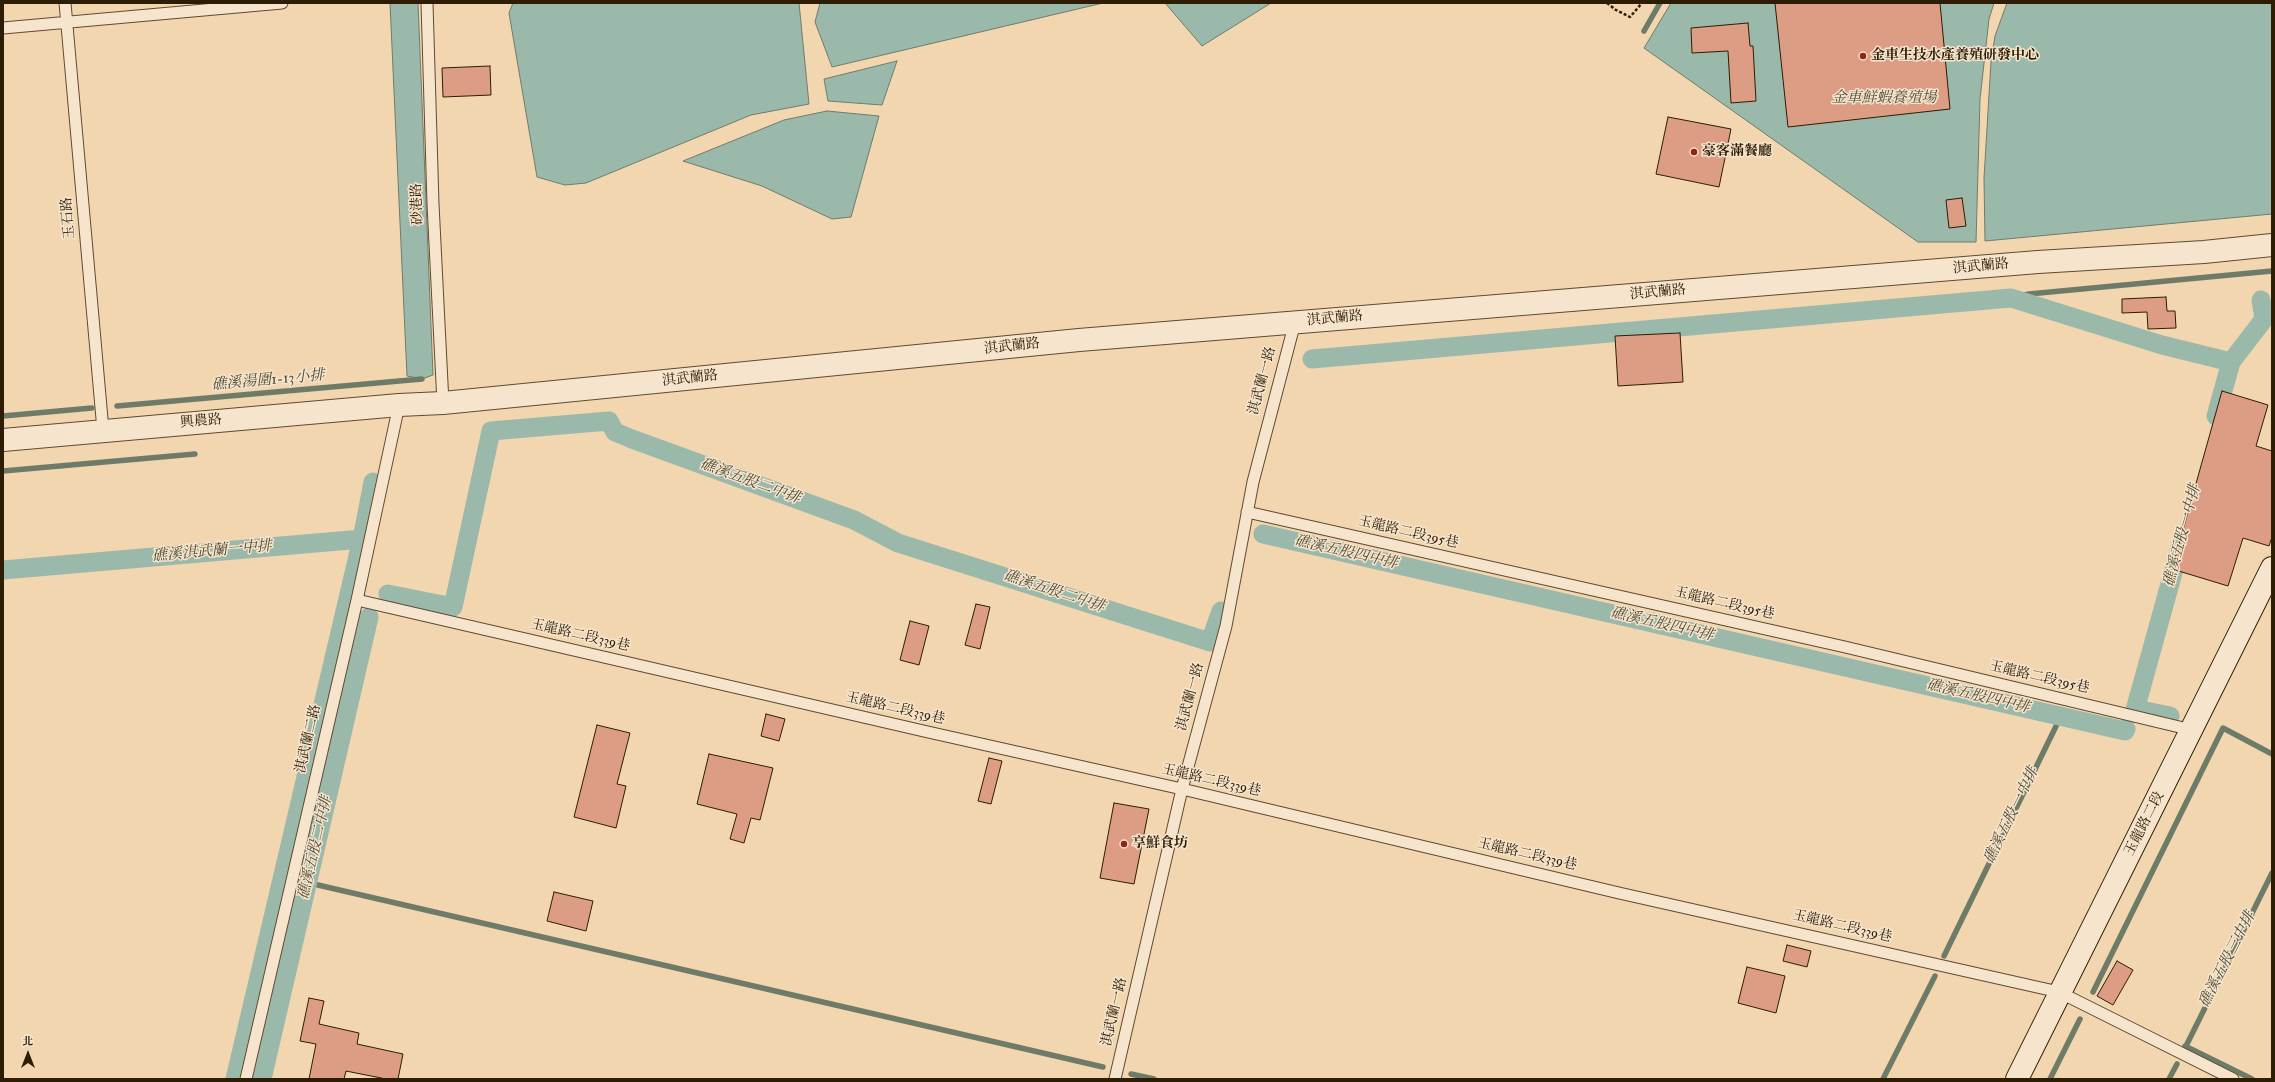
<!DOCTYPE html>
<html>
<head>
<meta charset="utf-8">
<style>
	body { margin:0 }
	#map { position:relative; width:2275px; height:1082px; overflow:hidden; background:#f2d6b0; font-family:"IM FELL Double Pica","Noto Serif TC",serif }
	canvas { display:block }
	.frame { position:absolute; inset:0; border:4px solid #2d1d05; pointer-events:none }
	.north { position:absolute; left:8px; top:1034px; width:40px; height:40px; -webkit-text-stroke:3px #f7e4cc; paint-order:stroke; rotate:0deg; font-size:11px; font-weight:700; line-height:16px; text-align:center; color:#2d1d05 }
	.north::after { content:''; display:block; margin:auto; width:14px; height:18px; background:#2d1d05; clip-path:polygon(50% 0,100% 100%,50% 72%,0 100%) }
</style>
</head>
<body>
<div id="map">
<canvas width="2275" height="1082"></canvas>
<div class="frame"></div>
<div class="north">北</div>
</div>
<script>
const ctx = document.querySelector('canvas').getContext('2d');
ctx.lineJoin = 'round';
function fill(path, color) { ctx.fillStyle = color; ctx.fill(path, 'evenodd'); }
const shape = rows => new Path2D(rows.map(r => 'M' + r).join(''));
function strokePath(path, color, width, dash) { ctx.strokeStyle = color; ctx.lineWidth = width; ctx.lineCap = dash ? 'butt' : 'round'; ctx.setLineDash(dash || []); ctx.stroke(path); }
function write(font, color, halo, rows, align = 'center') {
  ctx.font = font + ' "IM FELL Double Pica","Noto Serif TC",serif'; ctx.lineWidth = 3; ctx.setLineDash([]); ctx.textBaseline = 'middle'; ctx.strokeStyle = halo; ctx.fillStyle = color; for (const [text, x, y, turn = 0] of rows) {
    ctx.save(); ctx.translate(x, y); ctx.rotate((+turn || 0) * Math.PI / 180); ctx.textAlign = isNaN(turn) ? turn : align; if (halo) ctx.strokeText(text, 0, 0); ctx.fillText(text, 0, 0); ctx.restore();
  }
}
const water = shape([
	[390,3,418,3,433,375,422,379,407,376,390,3],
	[513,3,799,3,809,104,751,115,586,183,565,185,537,177,509,13,513,3],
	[820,3,1103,3,832,67,815,22,820,3],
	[1165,3,1271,3,1202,46,1165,3],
	[1671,3,1994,3,1989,19,1980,99,1976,242,1918,242,1644,48,1671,3],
	[2007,3,2272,3,2272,214,1985,241,1984,178,1991,62,1995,36,2007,3],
	[897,61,882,105,828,101,824,79,897,61],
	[827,111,879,116,851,217,832,219,762,186,683,161,784,120,827,111]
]);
const stream = shape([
	[1644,31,1660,3],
	[2011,298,2029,294,2272,271],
	[117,406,422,379],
	[3,416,92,408],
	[3,471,195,454],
	[282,876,283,876],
	[305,882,1103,1067],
	[1944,956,2061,716],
	[2093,992,2223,728,2272,754],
	[2185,1046,2252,1079],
	[2185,1048,2272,873],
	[1131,1074,1154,1079],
	[1883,1079,1935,976],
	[2050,1079,2080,1019],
	[2169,1079,2177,1064]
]);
const canal = shape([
	[1312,359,2011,298,2162,345,2231,362],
	[2216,416,2231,362,2264,319,2261,300],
	[1263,534,2125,731,2126,729],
	[3,570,362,539,373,482],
	[388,594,453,607,491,431,609,421,615,432,632,439,854,520,898,543,1210,642,1221,611],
	[2136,709,2170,716],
	[2135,710,2181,544],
	[235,1079,362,539],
	[262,1079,369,617]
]);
const building = shape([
	[1775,3,1940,3,1950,109,1788,127,1775,3],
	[1748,23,1750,46,1753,46,1756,101,1731,103,1728,51,1692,53,1691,28,1748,23],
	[490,66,491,95,443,97,442,68,490,66],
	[1668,117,1731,129,1719,187,1656,174,1668,117],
	[1962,198,1966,226,1949,228,1946,200,1962,198],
	[2166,297,2167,311,2175,311,2176,328,2148,329,2147,312,2122,313,2122,299,2166,297],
	[1680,333,1683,382,1618,386,1615,336,1680,333],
	[2222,391,2268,405,2256,446,2272,451,2272,537,2269,546,2243,538,2228,586,2172,569,2222,391],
	[976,604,990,607,980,649,965,645,976,604],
	[910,621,929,626,919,665,900,660,910,621],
	[766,714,785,719,779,741,761,736,766,714],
	[597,725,630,733,617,784,626,786,616,828,574,817,597,725],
	[709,754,773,768,760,820,751,818,744,843,730,839,737,814,697,804,709,754],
	[989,758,1002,761,991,804,978,801,989,758],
	[1114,803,1149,809,1134,884,1100,878,1114,803],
	[554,892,593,901,586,931,547,921,554,892],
	[1787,945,1811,951,1807,967,1783,961,1787,945],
	[2117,961,2133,970,2113,1005,2097,996,2117,961],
	[1747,967,1785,976,1776,1013,1738,1003,1747,967],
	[309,998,324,1001,319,1024,359,1033,357,1044,403,1054,398,1079,386,1079,346,1071,344,1079,309,1079,316,1044,300,1041,309,998]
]);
const path = shape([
	[1607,3,1616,10,1630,17,1642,3]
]);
const service = shape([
	[65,3,103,430],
	[427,3,433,204,443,403],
	[3,28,282,3],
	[1247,512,1845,647,2192,730],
	[357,600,928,732,1182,789,1619,893,2059,992,2233,1079],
	[246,1079,357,600,399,405],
	[1115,1079,1182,789,1226,626,1253,482,1295,322]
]);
const tertiary = shape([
	[3,440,399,405,443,403,1079,340,2038,262,2204,252,2272,245]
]);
const secondary = shape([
	[2017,1079,2272,568]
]);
const markers = [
	[1863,56,4,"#8f2418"],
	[1694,152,4,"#8f2418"],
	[1124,844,4,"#8f2418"]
];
const poiNames = [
	["金車生技水產養殖研發中心",1871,56],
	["豪客滿餐廳",1702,152],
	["享鮮食坊",1132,844]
];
const streetNames = [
	["砂港路",418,204,-92],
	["玉石路",69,218,-95],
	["淇武蘭路",1981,267,-5],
	["淇武蘭路",1658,293,-5],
	["淇武蘭路",1335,319,-5],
	["淇武蘭路",1012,347,-6],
	["淇武蘭路",690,379,-6],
	["淇武蘭一路",1263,381,-75],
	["興農路",201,422,-5],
	["玉龍路二段395巷",1408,533,13],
	["玉龍路二段395巷",1724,604,13],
	["玉龍路二段339巷",580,636,13],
	["玉龍路二段395巷",2039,678,13],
	["淇武蘭一路",1191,697,-75],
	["玉龍路二段339巷",895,709,13],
	["淇武蘭二路",309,739,-77],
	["玉龍路二段339巷",1211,781,13],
	["玉龍路二段",2145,824,-63],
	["玉龍路二段339巷",1527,855,13],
	["玉龍路二段339巷",1842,927,13],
	["淇武蘭一路",1115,1012,-77]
];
const waterNames = [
	["金車鮮蝦養殖場",1884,99],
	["礁溪湯圍1-13小排",268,381,-5],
	["礁溪五股二中排",750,482,20],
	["礁溪五股一中排",2183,536,-75],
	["礁溪淇武蘭一中排",212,552,-5],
	["礁溪五股四中排",1346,553,13],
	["礁溪五股二中排",1054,592,18],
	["礁溪五股四中排",1662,625,13],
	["礁溪五股四中排",1978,697,13],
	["礁溪五股一中排",2012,816,-64],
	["礁溪五股二中排",316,848,-77],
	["礁溪五股三中排",2228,960,-63]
];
fill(water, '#9bb9ab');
strokePath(water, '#6f7b69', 1);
strokePath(stream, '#6f7b69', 5.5);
strokePath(canal, '#9bb9ab', 19);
fill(building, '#dd9c84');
strokePath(building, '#2d1d05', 1);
strokePath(service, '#5e4b30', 13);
strokePath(tertiary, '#5e4b30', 24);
strokePath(secondary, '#2d1d05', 24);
strokePath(path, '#2d1d05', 2.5, [3, 2]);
strokePath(service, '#f7e4cc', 11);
strokePath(tertiary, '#f7e4cc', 22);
strokePath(secondary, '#f7e4cc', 22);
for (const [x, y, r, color] of markers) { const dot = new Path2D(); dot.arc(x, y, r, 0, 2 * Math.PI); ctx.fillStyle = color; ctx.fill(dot); strokePath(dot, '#f7e4cc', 1.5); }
write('bold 14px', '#2d1d05', '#f7e4cc', poiNames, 'left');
write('14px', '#2d1d05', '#f7e4cc', streetNames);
write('italic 15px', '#4e4c37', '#f7e4cc', waterNames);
</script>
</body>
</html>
